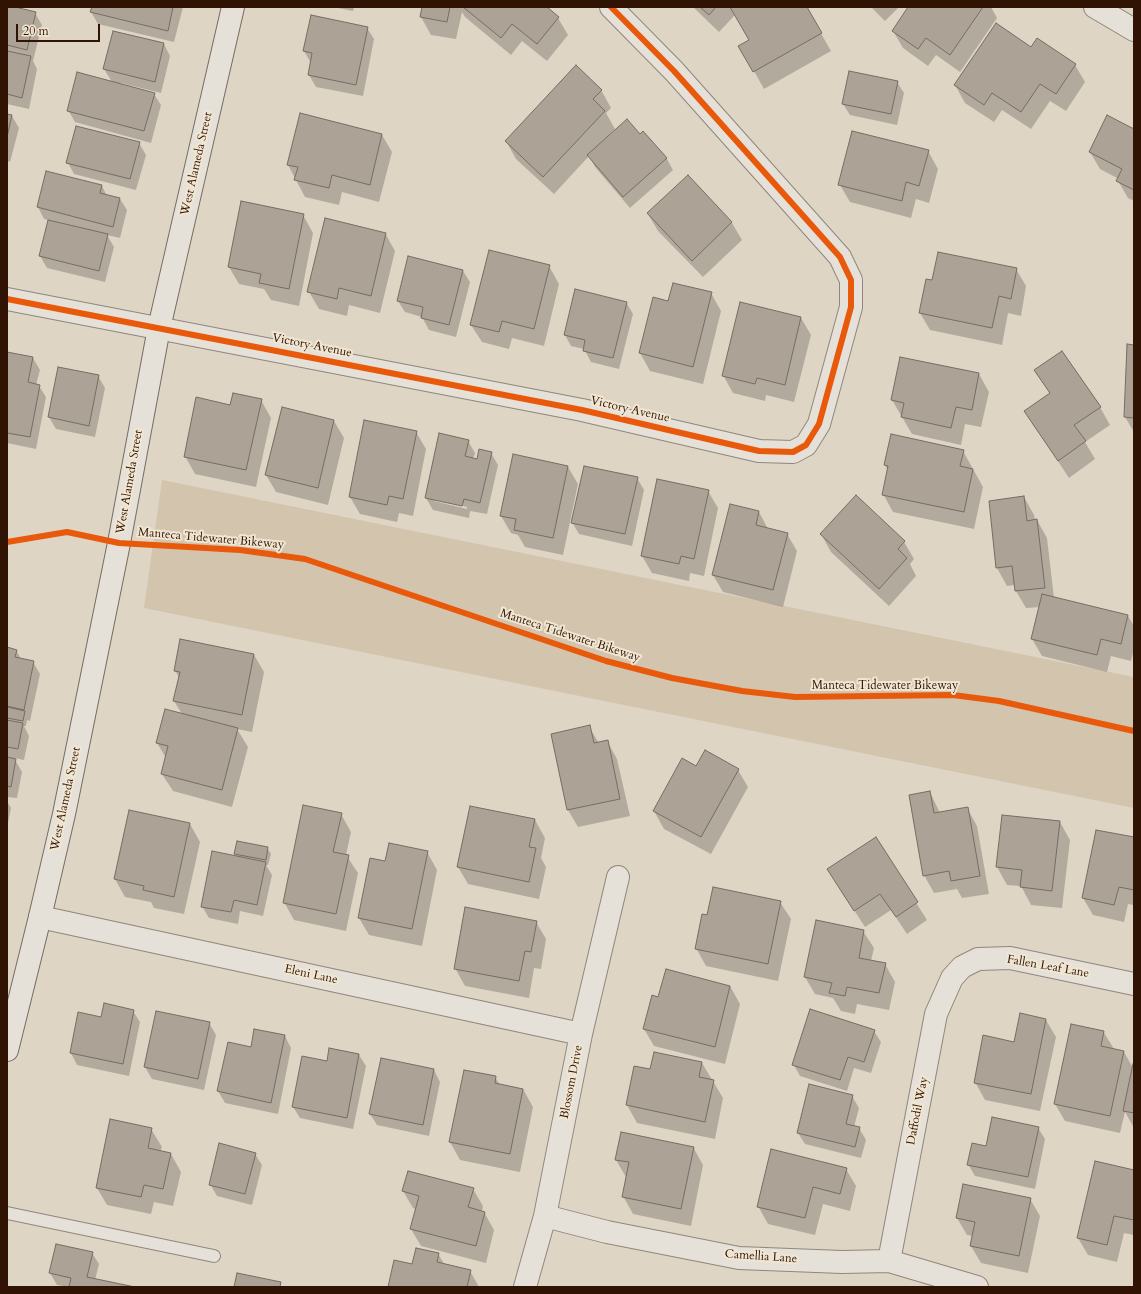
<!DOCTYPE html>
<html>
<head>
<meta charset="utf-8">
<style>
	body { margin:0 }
	#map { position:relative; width:1141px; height:1294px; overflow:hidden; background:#dfd5c4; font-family:Cardo,serif }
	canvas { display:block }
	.frame { position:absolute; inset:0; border:8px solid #301303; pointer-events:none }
	.scale { position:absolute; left:16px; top:24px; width:84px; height:18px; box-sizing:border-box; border:2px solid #301303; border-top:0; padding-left:5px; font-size:12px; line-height:14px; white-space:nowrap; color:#301303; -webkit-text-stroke:3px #f1e6d2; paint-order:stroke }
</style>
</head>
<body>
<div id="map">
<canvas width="1141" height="1294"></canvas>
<div class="frame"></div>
<div class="scale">20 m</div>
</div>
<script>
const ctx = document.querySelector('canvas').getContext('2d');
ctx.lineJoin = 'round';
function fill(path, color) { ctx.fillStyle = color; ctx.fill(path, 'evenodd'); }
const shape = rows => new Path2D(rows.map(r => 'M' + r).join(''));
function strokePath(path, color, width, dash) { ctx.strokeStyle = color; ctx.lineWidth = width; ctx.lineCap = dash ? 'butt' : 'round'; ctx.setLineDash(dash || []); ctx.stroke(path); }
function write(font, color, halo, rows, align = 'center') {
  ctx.font = font + ' Cardo,serif'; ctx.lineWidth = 4; ctx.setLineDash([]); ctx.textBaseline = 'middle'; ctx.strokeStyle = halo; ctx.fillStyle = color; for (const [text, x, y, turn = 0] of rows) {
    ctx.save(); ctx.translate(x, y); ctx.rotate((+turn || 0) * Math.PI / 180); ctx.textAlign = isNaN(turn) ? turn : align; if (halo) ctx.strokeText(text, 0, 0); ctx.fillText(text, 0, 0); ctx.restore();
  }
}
const green = shape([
	[162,480,1134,677,1134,808,144,608]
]);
const shadow = shape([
	[7,7,35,13,42,25,33,61,37,69,29,109,7,104],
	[93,7,183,7,174,42,98,24,91,12],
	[333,7,354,7,353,11],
	[423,7,545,7,558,18,568,35,547,61,522,41,511,55,465,17,462,12,456,39,431,35,421,17],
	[693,7,806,7,831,51,764,89,740,46,750,41,735,15,719,32],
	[871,7,899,7,885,21],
	[910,7,991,7,997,18,960,72,936,55,928,66,903,48,893,31],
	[367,28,374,39,363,96,316,87,309,75,311,63,304,51],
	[164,44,170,56,161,93,121,83,121,85,154,94,161,105,151,143,75,122,68,110,112,82,104,69],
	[1031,48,1075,65,1085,82,1066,111,1050,101,1031,129,1002,110,994,122,965,103,955,85],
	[897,82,904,93,897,125,850,115,843,104],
	[601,90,611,108,606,113,615,129,609,135,640,135,643,132,667,159,673,170,630,208,595,167,589,156,554,194,516,159,506,141],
	[7,115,12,116,19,128,10,162,7,161],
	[1134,130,1134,201,1128,198,1118,181,1119,179,1100,169,1090,152],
	[382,135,392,152,379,202,342,192,339,205,305,197,288,165],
	[139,143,146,155,136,190,74,174,68,163],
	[928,151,938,169,929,203,916,199,911,218,850,202,840,185],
	[47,172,102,186,107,196,120,199,127,210,120,238,107,235,114,247,105,282,47,268,40,256,49,220,44,219,38,207],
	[687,176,732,223,742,240,703,277,658,231,648,214],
	[303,215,313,233,299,306,271,300,264,289,239,284,229,267],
	[385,233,395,251,380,313,349,305,347,316,319,309,309,292],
	[409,257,463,271,470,282,456,337,429,330,422,317,405,312,398,301],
	[549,266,559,284,544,346,512,338,509,349,482,342,471,325],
	[1016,269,1026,286,1021,316,1008,313,1002,345,930,330,920,313,933,282],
	[711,293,721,311,703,384,650,371,640,353],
	[626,302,633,314,619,369,591,362,584,349,571,346,565,335],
	[801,318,811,335,794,402,766,395,765,401,733,393,723,375],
	[1134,346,1134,432,1125,417],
	[7,353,33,358,40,370,36,385,39,386,46,397,36,449,7,443],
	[901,358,979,374,989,392,981,427,965,424,961,445,912,434,892,400],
	[1035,370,1100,407,1110,425,1085,442,1095,459,1069,478,1025,411,1050,394],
	[98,376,105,388,95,437,56,429,49,417],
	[261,400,271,418,256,487,195,474,185,456],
	[334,421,344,438,328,505,276,492,266,475],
	[416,432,426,449,413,516,399,513,397,522,360,514,350,497],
	[892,435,963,451,983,487,974,529,893,512,883,494,888,471,885,465],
	[468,441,475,453,473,459,478,460,491,453,498,465,487,514,470,511,469,518,433,510,426,498],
	[434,499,467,507,467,509,434,501],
	[568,467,578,484,563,555,525,547,518,535,511,533,501,516],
	[637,478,644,490,632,546,579,534,572,522],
	[708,491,718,508,704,576,690,573,689,581,652,573,642,556],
	[856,497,904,542,914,559,910,564,916,576,889,606,831,552,821,534],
	[1024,497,1034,515,1035,520,1037,520,1047,538,1054,598,1128,616,1134,626,1134,649,1131,661,1111,656,1107,672,1042,656,1032,639,1040,607,1026,608,1016,591,1015,585,1007,586,997,568,990,502],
	[759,512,768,529,787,534,797,551,783,607,723,592,713,575],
	[7,648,16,650,21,659,33,662,40,674,30,721,27,720,26,726,24,726,29,736,24,760,14,758,22,772,17,798,7,797],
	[254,655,264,672,252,732,237,729,248,747,232,807,173,791,162,774,166,758,157,743,182,714,174,701,179,678,175,670],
	[589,727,599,743,607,741,617,759,630,816,578,827,568,810],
	[697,768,738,770,748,787,711,854,664,829,654,811],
	[930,792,940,813,967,808,977,826,989,894,962,898,957,889,934,893,924,875],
	[7,801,11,808,7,828],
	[129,811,190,824,200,842,184,914,154,908,151,902,125,897,115,879],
	[341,814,351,832,346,855,358,873,346,931,294,920,284,902],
	[535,820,545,838,541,858,546,867,539,899,468,884,458,867],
	[1060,822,1070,840,1062,908,1031,905,1021,886,1007,885,997,867],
	[1134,838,1134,905,1128,904,1124,922,1093,915,1083,898],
	[876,839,927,920,907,934,891,910,865,927,828,870],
	[267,848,271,854,268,865,266,865,272,875,263,916,240,911,238,924,209,918,202,906,237,857,235,854],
	[427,852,437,870,422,946,369,935,359,918,386,862],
	[780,902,791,919,778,981,706,966,696,948,708,917],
	[536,922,546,939,541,969,534,968,529,998,465,986,455,968],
	[863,931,874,948,871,961,885,964,895,982,889,1010,857,1004,855,1014,841,1011,833,998,815,994,805,977],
	[730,986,740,1004,725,1064,654,1046,644,1029,659,999],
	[133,1011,140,1022,129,1076,77,1065,71,1053,102,1018],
	[1046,1020,1056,1037,1040,1111,985,1100,975,1082,1015,1043],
	[209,1023,216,1035,204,1090,152,1079,145,1067],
	[874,1031,881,1042,871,1073,854,1068,847,1091,800,1076,794,1065],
	[1103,1031,1114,1049,1124,1052,1133,1068,1134,1065,1134,1128,1125,1112,1120,1133,1065,1121,1055,1104],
	[285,1036,291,1048,278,1114,225,1103,218,1091,251,1048],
	[359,1055,366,1066,353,1129,300,1118,293,1107,327,1063],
	[702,1063,723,1098,715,1139,637,1123,627,1105,635,1067,651,1070],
	[434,1070,440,1082,429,1136,377,1125,370,1114],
	[495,1077,500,1085,523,1089,533,1107,520,1172,460,1160,450,1142],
	[852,1096,859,1108,854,1127,859,1128,866,1140,861,1158,805,1144,798,1133],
	[1038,1128,1045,1139,1035,1189,975,1176,968,1164,987,1147],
	[151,1129,162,1147,160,1152,171,1154,181,1172,173,1206,154,1202,151,1214,107,1205,97,1188],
	[693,1147,703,1165,691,1226,633,1214,623,1196,626,1177,616,1160],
	[255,1154,262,1165,252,1205,217,1196,210,1184],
	[846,1169,856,1186,850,1211,823,1204,815,1235,768,1224,758,1206],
	[1134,1171,1134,1235,1124,1233,1117,1262,1088,1255,1078,1238],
	[473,1189,483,1206,482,1212,484,1212,494,1230,486,1263,421,1246,411,1229,416,1209,413,1208,403,1191],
	[1030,1199,1040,1216,1028,1273,981,1263,971,1246,973,1236,967,1235,957,1218],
	[92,1253,99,1264,95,1280,130,1287,69,1287,57,1285,50,1273],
	[438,1254,445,1265,470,1271,479,1287,389,1287,413,1265]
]);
const building = shape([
	[7,7,15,7,36,12,27,50,7,45,7,7],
	[92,7,173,7,168,31,90,12,92,7],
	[422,7,450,7,447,22,420,17,422,7],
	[463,7,547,7,559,17,537,44,512,24,501,38,463,7],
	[700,7,716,7,709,15,700,7],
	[730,7,807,7,822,33,753,72,738,46,749,40,730,7],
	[908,7,983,7,950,55,926,38,918,49,892,31,908,7],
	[311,15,368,27,356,85,308,75,312,53,303,51,311,15],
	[996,23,1031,47,1037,38,1076,64,1056,94,1040,84,1021,112,992,93,984,105,954,85,996,23],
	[113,31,164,43,155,82,103,69,113,31],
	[7,51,31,56,22,98,7,94,7,51],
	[576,65,602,90,593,99,605,111,543,177,505,141,576,65],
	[849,71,898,81,891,114,842,104,849,71],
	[77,72,155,93,144,131,67,111,77,72],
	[300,113,382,134,370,185,332,175,329,188,294,180,298,167,287,165,300,113],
	[7,114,12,115,7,137,7,114],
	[1107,115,1134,129,1134,190,1116,181,1122,169,1089,152,1107,115],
	[627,119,640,134,643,131,667,158,623,197,587,155,627,119],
	[76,126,140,142,130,179,66,163,76,126],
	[852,131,929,150,919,186,906,182,902,201,838,185,852,131],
	[46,171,102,185,100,193,120,198,113,227,37,207,46,171],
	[688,175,732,222,692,261,647,213,688,175],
	[241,201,304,214,289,289,259,283,261,274,228,267,241,201],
	[325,218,386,233,371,296,339,288,337,299,307,292,325,218],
	[48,220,108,234,99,271,39,256,48,220],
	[489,250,550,265,534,329,502,321,499,332,470,325,489,250],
	[938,252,1017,268,1011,299,999,296,992,328,919,313,926,279,932,280,938,252],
	[408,256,463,270,449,325,421,318,423,307,397,301,408,256],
	[673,283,712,292,693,367,639,353,653,297,668,301,673,283],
	[575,289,627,302,613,358,583,351,585,340,564,335,575,289],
	[740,302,801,317,785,385,757,378,755,384,722,376,740,302],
	[1127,344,1134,345,1134,418,1124,417,1127,344],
	[1062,351,1101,407,1074,425,1086,441,1058,461,1024,411,1050,393,1034,370,1062,351],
	[7,352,33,357,28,382,40,385,30,437,7,433,7,352],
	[900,357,979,373,972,410,956,407,951,428,901,417,904,403,891,400,900,357],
	[58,367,99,375,89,426,48,417,58,367],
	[233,393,262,399,246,470,184,457,196,397,230,405,233,393],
	[282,407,334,420,318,488,265,475,282,407],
	[364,420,417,431,403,499,389,496,387,505,349,497,364,420],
	[439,433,469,440,465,456,477,459,479,449,492,452,480,503,464,499,462,506,425,498,439,433],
	[891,434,964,450,960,466,973,469,964,512,882,495,888,466,884,465,891,434],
	[513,454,568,466,553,538,514,530,516,519,500,516,513,454],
	[584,466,638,477,625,534,571,523,584,466],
	[657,479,709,490,694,559,681,556,679,564,641,556,657,479],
	[856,495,905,541,898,549,907,558,879,589,820,534,856,495],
	[1024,496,1027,521,1037,519,1045,588,1015,591,1012,566,996,568,989,501,1024,496],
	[730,504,759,511,756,525,788,533,773,590,712,575,730,504],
	[1042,594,1128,615,1121,644,1101,639,1097,655,1031,639,1042,594],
	[180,639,254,654,242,715,173,701,180,672,174,671,180,639],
	[7,647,17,650,15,657,34,661,24,710,7,706,7,647],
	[7,707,25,711,23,721,7,718,7,707],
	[165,709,238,728,222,790,161,774,168,746,156,743,165,709],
	[7,720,23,723,18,749,7,747,7,720],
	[590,725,594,743,608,740,620,799,567,810,551,734,590,725],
	[705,750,739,769,701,837,653,811,682,758,696,766,705,750],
	[7,757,16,759,11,787,7,786,7,757],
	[930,791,934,813,968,807,980,876,951,881,949,871,923,876,909,795,930,791],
	[303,805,342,813,333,852,349,855,336,914,283,903,303,805],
	[470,806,535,819,529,847,536,848,529,882,457,867,470,806],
	[129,810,190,823,174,897,143,890,144,886,114,879,129,810],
	[1002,815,1060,821,1052,891,1020,887,1022,870,996,867,1002,815],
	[1096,830,1134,837,1134,890,1119,887,1114,905,1082,898,1096,830],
	[876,837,918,902,896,917,880,894,854,911,827,869,876,837],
	[237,841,268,847,266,860,234,854,237,841],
	[389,843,428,851,412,929,358,918,370,858,385,861,389,843],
	[212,851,266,862,257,905,234,900,231,912,201,907,212,851],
	[713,887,781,901,768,964,695,949,702,914,707,915,713,887],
	[465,907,537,921,531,952,525,951,519,981,454,969,465,907],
	[816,920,864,930,859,958,886,963,879,993,847,987,845,996,829,993,832,983,804,977,816,920],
	[666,969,730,986,715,1047,643,1029,652,995,658,997,666,969],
	[104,1003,134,1010,123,1064,70,1053,78,1012,101,1017,104,1003],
	[810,1009,875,1030,864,1062,848,1057,840,1080,792,1065,810,1009],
	[156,1011,210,1022,198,1079,144,1067,156,1011],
	[1020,1013,1046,1019,1031,1094,974,1083,983,1035,1014,1042,1020,1013],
	[1071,1024,1104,1031,1101,1046,1124,1051,1110,1116,1054,1104,1071,1024],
	[254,1029,285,1035,271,1103,217,1091,228,1042,251,1047,254,1029],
	[329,1048,359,1054,347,1118,292,1107,302,1056,327,1061,329,1048],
	[654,1052,702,1062,699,1077,714,1080,705,1122,626,1105,634,1066,650,1069,654,1052],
	[381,1058,434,1069,423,1125,369,1114,381,1058],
	[1133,1064,1134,1064,1134,1113,1123,1111,1133,1064],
	[464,1070,496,1076,495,1083,523,1089,510,1154,449,1142,464,1070],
	[809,1084,853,1095,846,1124,860,1127,855,1147,797,1133,809,1084],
	[992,1117,1039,1127,1028,1177,967,1165,972,1143,986,1146,992,1117],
	[110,1119,152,1128,148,1148,171,1153,163,1189,144,1185,141,1197,96,1188,110,1119],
	[621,1132,694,1147,681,1209,622,1197,629,1162,615,1160,621,1132],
	[219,1143,256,1153,245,1194,209,1185,219,1143],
	[771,1149,847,1168,840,1194,813,1187,805,1218,757,1207,771,1149],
	[1095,1161,1134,1170,1134,1220,1114,1216,1107,1245,1077,1238,1095,1161],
	[408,1171,474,1188,468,1207,485,1212,476,1246,410,1229,419,1196,402,1191,408,1171],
	[963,1184,1031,1198,1019,1256,970,1246,975,1222,956,1218,963,1184],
	[56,1244,93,1252,87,1277,135,1287,69,1287,71,1278,49,1273,56,1244],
	[416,1248,439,1253,437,1262,471,1270,467,1287,388,1287,394,1260,412,1264,416,1248],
	[237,1273,281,1282,280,1287,234,1287,237,1273]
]);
const lane = shape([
	[7,1213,214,1256]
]);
const street = shape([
	[1095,7,1134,30],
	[7,299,582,410,759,451,793,452,806,445,819,424,851,307,851,280,840,257,674,71,611,7],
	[40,917,581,1034],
	[545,1216,607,1232,739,1258,842,1262,889,1261,977,1287],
	[889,1261,936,1014,952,978,962,967,978,959,1010,958,1134,984],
	[525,1287,545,1216,581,1034,618,877]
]);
const secondary = shape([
	[7,1050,40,917,64,814,119,543,159,328,233,7]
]);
const cycleway = shape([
	[7,299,582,410,759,451,793,452,806,445,819,424,851,307,851,280,840,257,674,71,611,7],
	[7,542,67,532,119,543,240,550,305,559,606,661,672,678,742,691,795,697,953,695,999,701,1134,731]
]);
const streetNames = [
	["West Alameda Street",197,164,-77],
	["Victory Avenue",312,346,11],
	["Victory Avenue",630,410,13],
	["West Alameda Street",130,482,-80],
	["Manteca Tidewater Bikeway",211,539,5],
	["Manteca Tidewater Bikeway",570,636,18],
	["Manteca Tidewater Bikeway",885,686],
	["West Alameda Street",66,799,-78],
	["Fallen Leaf Lane",1048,967,10],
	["Eleni Lane",311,975,12],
	["Blossom Drive",572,1082,-79],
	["Daffodil Way",918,1111,-79],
	["Camellia Lane",761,1257,4]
];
fill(green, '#d3c4ad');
fill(shadow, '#0003');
fill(building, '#aca296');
strokePath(building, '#766c62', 1);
strokePath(lane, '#90867b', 14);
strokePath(street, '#90867b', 24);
strokePath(secondary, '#766c62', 24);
strokePath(lane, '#e6e1d8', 12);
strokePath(street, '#e6e1d8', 22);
strokePath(secondary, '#e6e1d8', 22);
strokePath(cycleway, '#e8590c', 6);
write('12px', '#301303', '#f1e6d2', streetNames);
</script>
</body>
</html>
